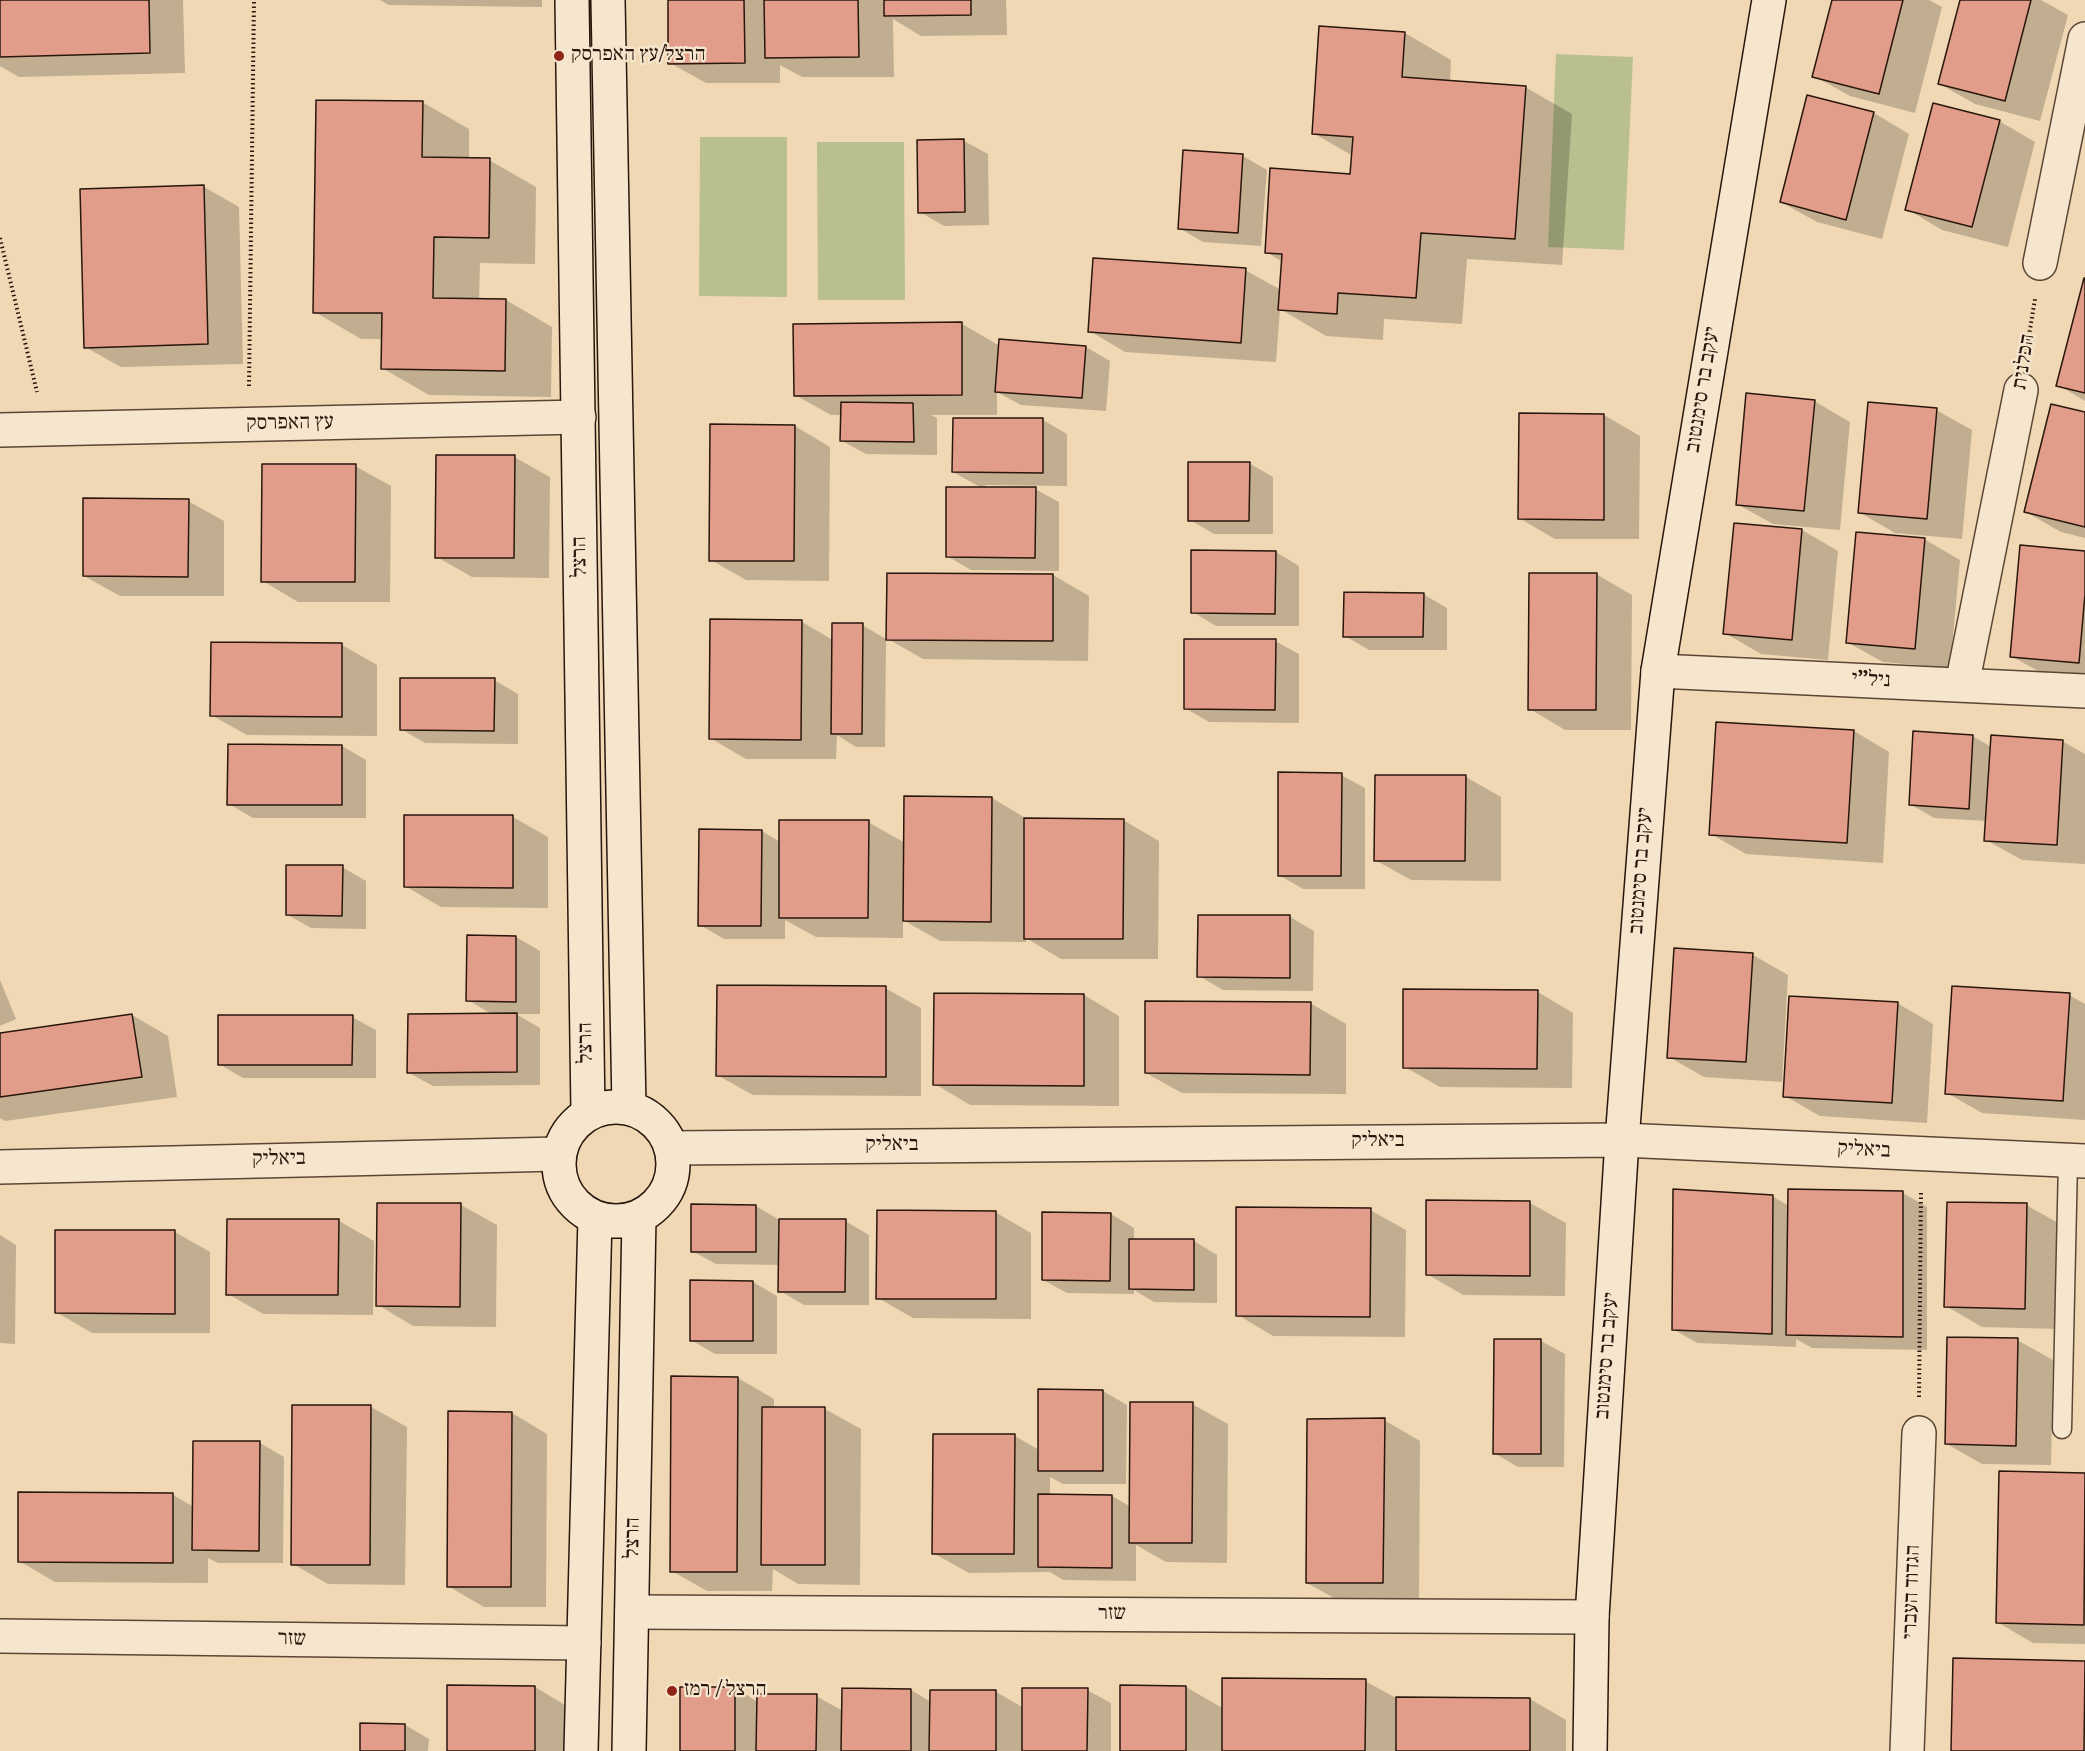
<!DOCTYPE html>
<html>
<head>
<meta charset="utf-8">
<style>
	body { margin:0 }
	canvas { display:block; background:#f1d8b4 }
</style>
</head>
<body>
<canvas width="2085" height="1751"></canvas>
<script>
const ctx = document.querySelector('canvas').getContext('2d');
ctx.lineJoin = 'round';
function fill(path, color) { ctx.fillStyle = color; ctx.fill(path, 'evenodd'); }
const shape = rows => new Path2D(rows.map(r => 'M' + r).join(''));
function strokePath(path, color, width, dash) { ctx.strokeStyle = color; ctx.lineWidth = width; ctx.lineCap = dash ? 'butt' : 'round'; ctx.setLineDash(dash || []); ctx.stroke(path); }
function write(font, color, halo, rows, align = 'center') {
  ctx.font = font + ' "IM FELL DW Pica","Frank Ruhl Libre",serif'; ctx.lineWidth = 4.5; ctx.setLineDash([]); ctx.textBaseline = 'middle'; ctx.strokeStyle = halo; ctx.fillStyle = color; for (const [text, x, y, turn = 0] of rows) {
    ctx.save(); ctx.translate(x, y); ctx.rotate((+turn || 0) * Math.PI / 180); ctx.textAlign = isNaN(turn) ? turn : align; if (halo) ctx.strokeText(text, 0, 0); ctx.fillText(text, 0, 0); ctx.restore();
  }
}
const green = shape([
	[1556,54,1633,57,1624,250,1548,247],
	[700,137,787,137,787,297,699,296],
	[817,142,904,142,905,300,818,300]
]);
const shadow = shape([
	[0,0,183,0,185,73,19,77,0,66],
	[380,0,542,0,542,7,389,5],
	[669,0,1006,0,1007,35,921,36,893,19,894,77,802,77,780,65,780,83,706,83,670,63],
	[1834,0,1929,0,1942,7,1915,113,1850,96,1814,76],
	[1961,0,2041,0,2068,15,2040,121,1975,104,1940,84],
	[1405,33,1451,60,1450,82,1525,87,1572,114,1562,265,1467,259,1462,324,1384,319,1383,340,1326,336,1280,309,1276,362,1125,352,1090,331,1245,270,1281,290,1283,262,1266,252,1352,176,1353,156,1313,133],
	[1808,97,1874,113,1909,134,1882,239,1817,222,1781,202],
	[422,102,469,129,469,159,489,160,536,187,535,264,480,263,479,300,506,300,552,327,551,397,429,395,382,368,383,339,361,339,315,312],
	[1999,121,2035,142,2008,247,1942,230,1907,209],
	[918,141,964,141,988,154,989,225,944,226,920,212],
	[1243,156,1267,170,1261,246,1203,242,1179,228],
	[204,187,239,207,243,364,121,367,85,347],
	[2085,280,2085,401,2058,385],
	[962,324,1000,346,1086,347,1110,361,1106,411,1021,405,997,392,997,415,931,415,937,418,937,455,866,454,842,441,842,415,831,415,795,395],
	[1814,401,1850,422,1840,530,1773,524,1737,504],
	[1936,410,1972,430,1962,539,1895,533,1859,512],
	[2085,414,2085,538,2061,532,2026,512],
	[1604,415,1640,436,1639,539,1555,539,1519,518],
	[1043,420,1067,434,1067,486,985,485,985,488,1035,489,1059,502,1059,571,971,570,947,556,982,488,953,472],
	[795,426,830,447,829,581,746,580,711,560],
	[514,457,550,477,549,578,472,577,437,557],
	[1249,463,1273,477,1273,534,1214,534,1190,520],
	[355,466,391,486,390,602,298,602,263,581],
	[188,501,224,521,224,596,120,596,84,576],
	[1735,524,1802,530,1838,551,1828,660,1761,654,1725,633],
	[1924,539,1960,560,1950,668,1883,662,1847,642],
	[1276,552,1299,566,1299,626,1216,626,1193,612],
	[2085,553,2085,680,2047,676,2011,656],
	[888,574,1053,575,1089,596,1088,661,923,659,888,639],
	[1596,574,1632,595,1631,730,1565,730,1530,709],
	[1423,594,1447,608,1447,650,1369,650,1345,636],
	[802,622,833,640,862,625,886,639,885,747,856,747,837,735,836,759,746,759,710,738],
	[1275,641,1299,654,1299,723,1209,722,1185,708],
	[342,645,377,665,377,736,247,735,211,715],
	[494,680,518,694,518,744,425,743,401,729],
	[1854,731,1889,752,1883,863,1746,854,1711,834],
	[1915,732,1973,736,1991,747,2062,741,2085,754,2085,864,2022,860,1986,840,1987,821,1934,818,1910,804],
	[342,746,366,760,366,818,253,818,229,804],
	[1341,775,1365,788,1365,889,1303,889,1279,875],
	[1466,777,1501,797,1501,881,1411,880,1375,860],
	[992,798,1027,819,1123,820,1159,841,1158,959,1061,959,1026,938,1026,942,940,941,903,920,903,938,816,937,785,920,785,939,724,939,700,925,762,831,780,842,868,822,905,843],
	[513,817,548,837,548,908,441,907,405,886],
	[342,867,366,881,366,929,311,928,288,915],
	[1199,916,1290,917,1314,931,1313,991,1223,990,1199,976],
	[516,937,540,951,540,1014,516,1014,540,1028,540,1085,433,1086,409,1073,493,1015,468,1000],
	[1753,955,1788,975,1782,1082,1704,1077,1669,1057],
	[0,980,16,1019,0,1026],
	[885,988,921,1008,921,1096,753,1095,717,1075],
	[1538,992,1573,1013,1572,1088,1440,1087,1405,1067],
	[1084,995,1119,1016,1119,1106,970,1105,935,1084],
	[2069,995,2085,1004,2085,1120,1982,1113,1947,1093],
	[1310,1003,1346,1024,1346,1094,1182,1093,1146,1073],
	[1897,1003,1933,1024,1927,1123,1820,1116,1785,1096],
	[132,1015,168,1036,177,1097,5,1121,0,1118,0,1034],
	[352,1017,376,1030,376,1078,243,1078,219,1064],
	[1790,1190,1903,1193,1927,1207,1927,1350,1812,1348,1796,1339,1796,1347,1697,1343,1673,1329,1772,1196,1789,1206],
	[1428,1202,1530,1203,1566,1223,1565,1296,1463,1295,1427,1274],
	[461,1205,497,1225,496,1327,413,1326,378,1305],
	[2026,1205,2062,1225,2060,1329,1982,1327,1946,1306],
	[756,1206,781,1221,845,1221,869,1235,869,1305,804,1305,780,1291,780,1265,716,1264,692,1251],
	[1370,1210,1406,1230,1405,1337,1273,1336,1238,1315],
	[995,1212,1031,1233,1031,1319,913,1318,878,1298],
	[1111,1214,1134,1228,1134,1241,1194,1241,1217,1255,1217,1303,1154,1302,1134,1290,1134,1294,1067,1293,1043,1280],
	[339,1221,374,1241,373,1315,263,1314,228,1294],
	[175,1232,210,1252,210,1333,92,1333,56,1312],
	[0,1235,16,1245,15,1344,0,1343],
	[753,1282,777,1296,777,1354,715,1354,691,1340],
	[2017,1340,2053,1360,2051,1465,1982,1464,1947,1444],
	[1495,1341,1541,1341,1565,1354,1564,1467,1518,1467,1494,1453],
	[738,1378,774,1399,774,1409,825,1409,861,1429,860,1585,798,1584,773,1569,772,1591,707,1591,672,1571],
	[1103,1391,1127,1405,1126,1484,1063,1484,1050,1477,1050,1495,1112,1496,1131,1507,1192,1404,1228,1424,1227,1563,1166,1562,1136,1545,1136,1581,1063,1580,1050,1572,969,1573,933,1553,1015,1436,1039,1450],
	[293,1406,371,1407,407,1427,405,1585,328,1584,293,1564],
	[512,1413,547,1434,546,1607,484,1607,448,1586],
	[1384,1420,1420,1441,1419,1603,1343,1603,1307,1583],
	[260,1443,284,1457,283,1563,218,1563,208,1558,208,1583,55,1582,19,1561,173,1495,194,1507],
	[2001,1473,2085,1474,2085,1644,2033,1643,1997,1622],
	[1954,1660,2085,1663,2085,1751,1953,1751],
	[1365,1681,1396,1698,1530,1699,1566,1720,1566,1751,1121,1751,1186,1687,1224,1709],
	[535,1687,570,1708,570,1751,449,1751],
	[735,1688,758,1702,816,1696,843,1711,911,1690,931,1702,996,1692,1024,1708,1087,1690,1111,1703,1111,1751,681,1751],
	[405,1725,429,1739,428,1751,361,1751]
]);
const building = shape([
	[0,0,149,0,150,53,0,57,0,0],
	[668,0,744,0,745,63,668,64,668,0],
	[764,0,858,0,859,57,765,58,764,0],
	[884,0,971,0,971,15,884,16,884,0],
	[1832,0,1903,0,1879,94,1812,77,1832,0],
	[1960,0,2031,0,2005,101,1938,84,1960,0],
	[1319,26,1405,32,1402,77,1526,86,1515,239,1421,233,1416,298,1338,293,1337,314,1278,310,1282,254,1265,253,1270,168,1350,174,1353,137,1312,134,1319,26],
	[1807,95,1874,112,1846,220,1780,202,1807,95],
	[316,100,423,101,422,157,490,158,489,238,434,237,433,298,506,299,505,371,381,369,382,313,313,313,316,100],
	[1933,103,2000,120,1972,227,1905,210,1933,103],
	[964,139,965,212,918,213,917,140,964,139],
	[1183,150,1243,154,1238,233,1178,229,1183,150],
	[204,185,208,344,84,348,80,189,204,185],
	[1093,258,1246,268,1241,343,1088,332,1093,258],
	[2084,278,2085,278,2085,393,2056,386,2084,278],
	[962,322,962,395,794,396,793,324,962,322],
	[999,339,1086,346,1082,398,995,392,999,339],
	[1746,393,1815,400,1804,511,1736,505,1746,393],
	[841,402,913,403,914,442,840,441,841,402],
	[1868,402,1937,408,1927,519,1858,513,1868,402],
	[2051,404,2085,412,2085,527,2024,512,2051,404],
	[1519,413,1604,414,1604,520,1518,519,1519,413],
	[953,418,1043,418,1043,473,952,472,953,418],
	[710,424,795,425,794,561,709,561,710,424],
	[436,455,515,455,514,558,435,558,436,455],
	[1188,462,1250,462,1249,521,1188,521,1188,462],
	[262,464,356,464,355,582,261,582,262,464],
	[946,487,1036,487,1035,558,946,557,946,487],
	[83,498,189,499,188,577,83,576,83,498],
	[1734,523,1802,529,1792,640,1723,634,1734,523],
	[1856,532,1925,538,1915,649,1846,643,1856,532],
	[2020,545,2085,551,2085,594,2079,663,2010,657,2020,545],
	[1191,550,1276,551,1275,614,1191,613,1191,550],
	[887,573,1053,574,1053,641,886,640,887,573],
	[1529,573,1597,573,1596,710,1528,710,1529,573],
	[1344,592,1424,593,1423,637,1343,637,1344,592],
	[710,619,802,620,801,740,709,739,710,619],
	[832,623,863,623,862,734,831,734,832,623],
	[1184,639,1276,639,1275,710,1184,709,1184,639],
	[211,642,342,643,342,717,210,716,211,642],
	[400,678,495,678,494,731,400,730,400,678],
	[1716,722,1854,730,1847,843,1709,835,1716,722],
	[1913,731,1973,735,1969,809,1909,805,1913,731],
	[1991,735,2063,740,2057,845,1984,841,1991,735],
	[228,744,342,745,342,805,227,805,228,744],
	[1278,772,1342,773,1341,876,1278,876,1278,772],
	[1375,775,1466,775,1465,861,1374,861,1375,775],
	[904,796,992,797,991,922,903,921,904,796],
	[404,815,513,815,513,888,404,887,404,815],
	[1024,818,1124,819,1123,939,1024,939,1024,818],
	[779,820,869,820,868,918,779,918,779,820],
	[699,829,762,830,761,926,698,926,699,829],
	[286,865,343,865,342,916,286,915,286,865],
	[1198,915,1290,915,1290,978,1197,977,1198,915],
	[467,935,516,936,516,1002,466,1001,467,935],
	[1674,948,1753,953,1746,1062,1667,1058,1674,948],
	[717,985,886,986,886,1077,716,1076,717,985],
	[1952,986,2070,993,2063,1101,1945,1094,1952,986],
	[1403,989,1538,990,1537,1069,1403,1068,1403,989],
	[934,993,1084,994,1084,1086,933,1085,934,993],
	[1789,996,1898,1002,1892,1103,1783,1097,1789,996],
	[1145,1001,1311,1002,1310,1075,1145,1073,1145,1001],
	[517,1013,517,1072,407,1073,408,1014,517,1013],
	[132,1014,142,1077,0,1097,0,1033,132,1014],
	[218,1015,353,1015,352,1065,218,1065,218,1015],
	[1673,1189,1773,1195,1772,1334,1672,1330,1673,1189],
	[1788,1189,1903,1191,1903,1337,1786,1335,1788,1189],
	[1426,1200,1530,1201,1530,1276,1426,1275,1426,1200],
	[1947,1202,2027,1203,2025,1309,1944,1307,1947,1202],
	[377,1203,461,1203,460,1307,376,1306,377,1203],
	[691,1204,756,1205,756,1252,691,1252,691,1204],
	[1236,1207,1371,1208,1370,1317,1236,1316,1236,1207],
	[877,1210,996,1211,996,1299,876,1299,877,1210],
	[1042,1212,1111,1213,1110,1281,1042,1280,1042,1212],
	[227,1219,339,1219,338,1295,226,1295,227,1219],
	[779,1219,846,1219,845,1292,778,1292,779,1219],
	[55,1230,175,1230,175,1314,55,1313,55,1230],
	[1129,1239,1194,1239,1194,1290,1129,1289,1129,1239],
	[690,1280,753,1281,753,1341,690,1341,690,1280],
	[1947,1337,2018,1338,2016,1446,1945,1444,1947,1337],
	[1494,1339,1541,1339,1541,1454,1493,1454,1494,1339],
	[671,1376,738,1377,737,1572,670,1572,671,1376],
	[1038,1389,1103,1390,1103,1471,1038,1471,1038,1389],
	[1130,1402,1193,1402,1192,1543,1129,1543,1130,1402],
	[292,1405,371,1405,370,1565,291,1565,292,1405],
	[762,1407,825,1407,825,1565,761,1565,762,1407],
	[448,1411,512,1412,511,1587,447,1587,448,1411],
	[1385,1418,1383,1583,1306,1583,1307,1419,1385,1418],
	[933,1434,1015,1434,1014,1554,932,1554,933,1434],
	[193,1441,260,1441,259,1551,192,1550,193,1441],
	[1999,1471,2085,1473,2084,1625,1996,1623,1999,1471],
	[18,1492,173,1493,173,1563,18,1562,18,1492],
	[1038,1494,1112,1495,1112,1568,1038,1567,1038,1494],
	[1953,1658,2085,1661,2084,1751,1951,1751,1953,1658],
	[1222,1678,1366,1679,1365,1751,1222,1751,1222,1678],
	[447,1685,535,1686,535,1751,447,1751,447,1685],
	[1120,1685,1186,1686,1186,1751,1120,1751,1120,1685],
	[680,1687,735,1687,735,1751,680,1751,680,1687],
	[842,1688,911,1689,911,1751,841,1751,842,1688],
	[1022,1688,1088,1688,1087,1751,1022,1751,1022,1688],
	[930,1690,996,1690,996,1751,929,1751,930,1690],
	[757,1694,817,1694,816,1751,756,1751,757,1694],
	[1396,1697,1530,1698,1530,1751,1396,1751,1396,1697],
	[360,1723,405,1724,405,1751,360,1751,360,1723]
]);
const path = shape([
	[0,238,37,392],
	[2026,354,2035,299],
	[249,386,254,0],
	[1919,1397,1921,1191]
]);
const lane = shape([
	[2062,1429,2068,1161]
]);
const street = shape([
	[2040,263,2085,39],
	[0,430,579,417],
	[1658,671,2085,691],
	[1962,685,2021,390],
	[671,1148,1622,1140,2085,1161],
	[0,1167,559,1154],
	[632,1612,1592,1617],
	[0,1636,584,1643],
	[1907,1751,1919,1433]
]);
const secondary = shape([
	[572,0,588,1113],
	[608,0,629,1108],
	'559 1164a57 57 0 1 1 114 0a57 57 0 1 1-114 0Z',
	[581,1751,595,1218],
	[629,1751,639,1217],
	[1590,1751,1592,1617,1622,1140,1658,671,1769,0]
]);
const markers = [
	[559,56,6,"#8f2418"],
	[672,1691,6,"#8f2418"]
];
const poiNames = [
	["הרצל/עץ האפרסק",571,56],
	["הרצל / רמז",684,1691]
];
const streetNames = [
	["הכלנית",2025,362,-81],
	["יעקב בר סימנטוב",1704,390,-81],
	["עץ האפרסק",290,424,-1],
	["הרצל",581,557,-91],
	["ניל\"י",1871,681,3],
	["יעקב בר סימנטוב",1642,871,-86],
	["הרצל",587,1043,-91],
	["ביאליק",1378,1142],
	["ביאליק",892,1146],
	["ביאליק",1864,1151,3],
	["ביאליק",279,1160,-1],
	["יעקב בר סימנטוב",1608,1356,-86],
	["הרצל",634,1538,-89],
	["הגדוד העברי",1913,1592,-88],
	["שזר",1112,1615],
	["שזר",292,1640,1]
];
fill(green, '#b9bf8e');
fill(shadow, '#0003');
fill(building, '#e19d8a');
strokePath(building, '#29160c', 1.5);
strokePath(lane, '#5b4636', 21);
strokePath(street, '#5b4636', 36);
strokePath(secondary, '#29160c', 36);
strokePath(path, '#29160c', 4, [1.5, 3]);
strokePath(lane, '#f6e6ce', 18);
strokePath(street, '#f6e6ce', 33);
strokePath(secondary, '#f6e6ce', 33);
for (const [x, y, r, color] of markers) { const dot = new Path2D(); dot.arc(x, y, r, 0, 2 * Math.PI); ctx.fillStyle = color; ctx.fill(dot); strokePath(dot, '#f6e6ce', 2); }
write('21px', '#29160c', '#f6e6ce', poiNames, 'left');
write('21px', '#29160c', '#f6e6ce', streetNames);
</script>
</body>
</html>
